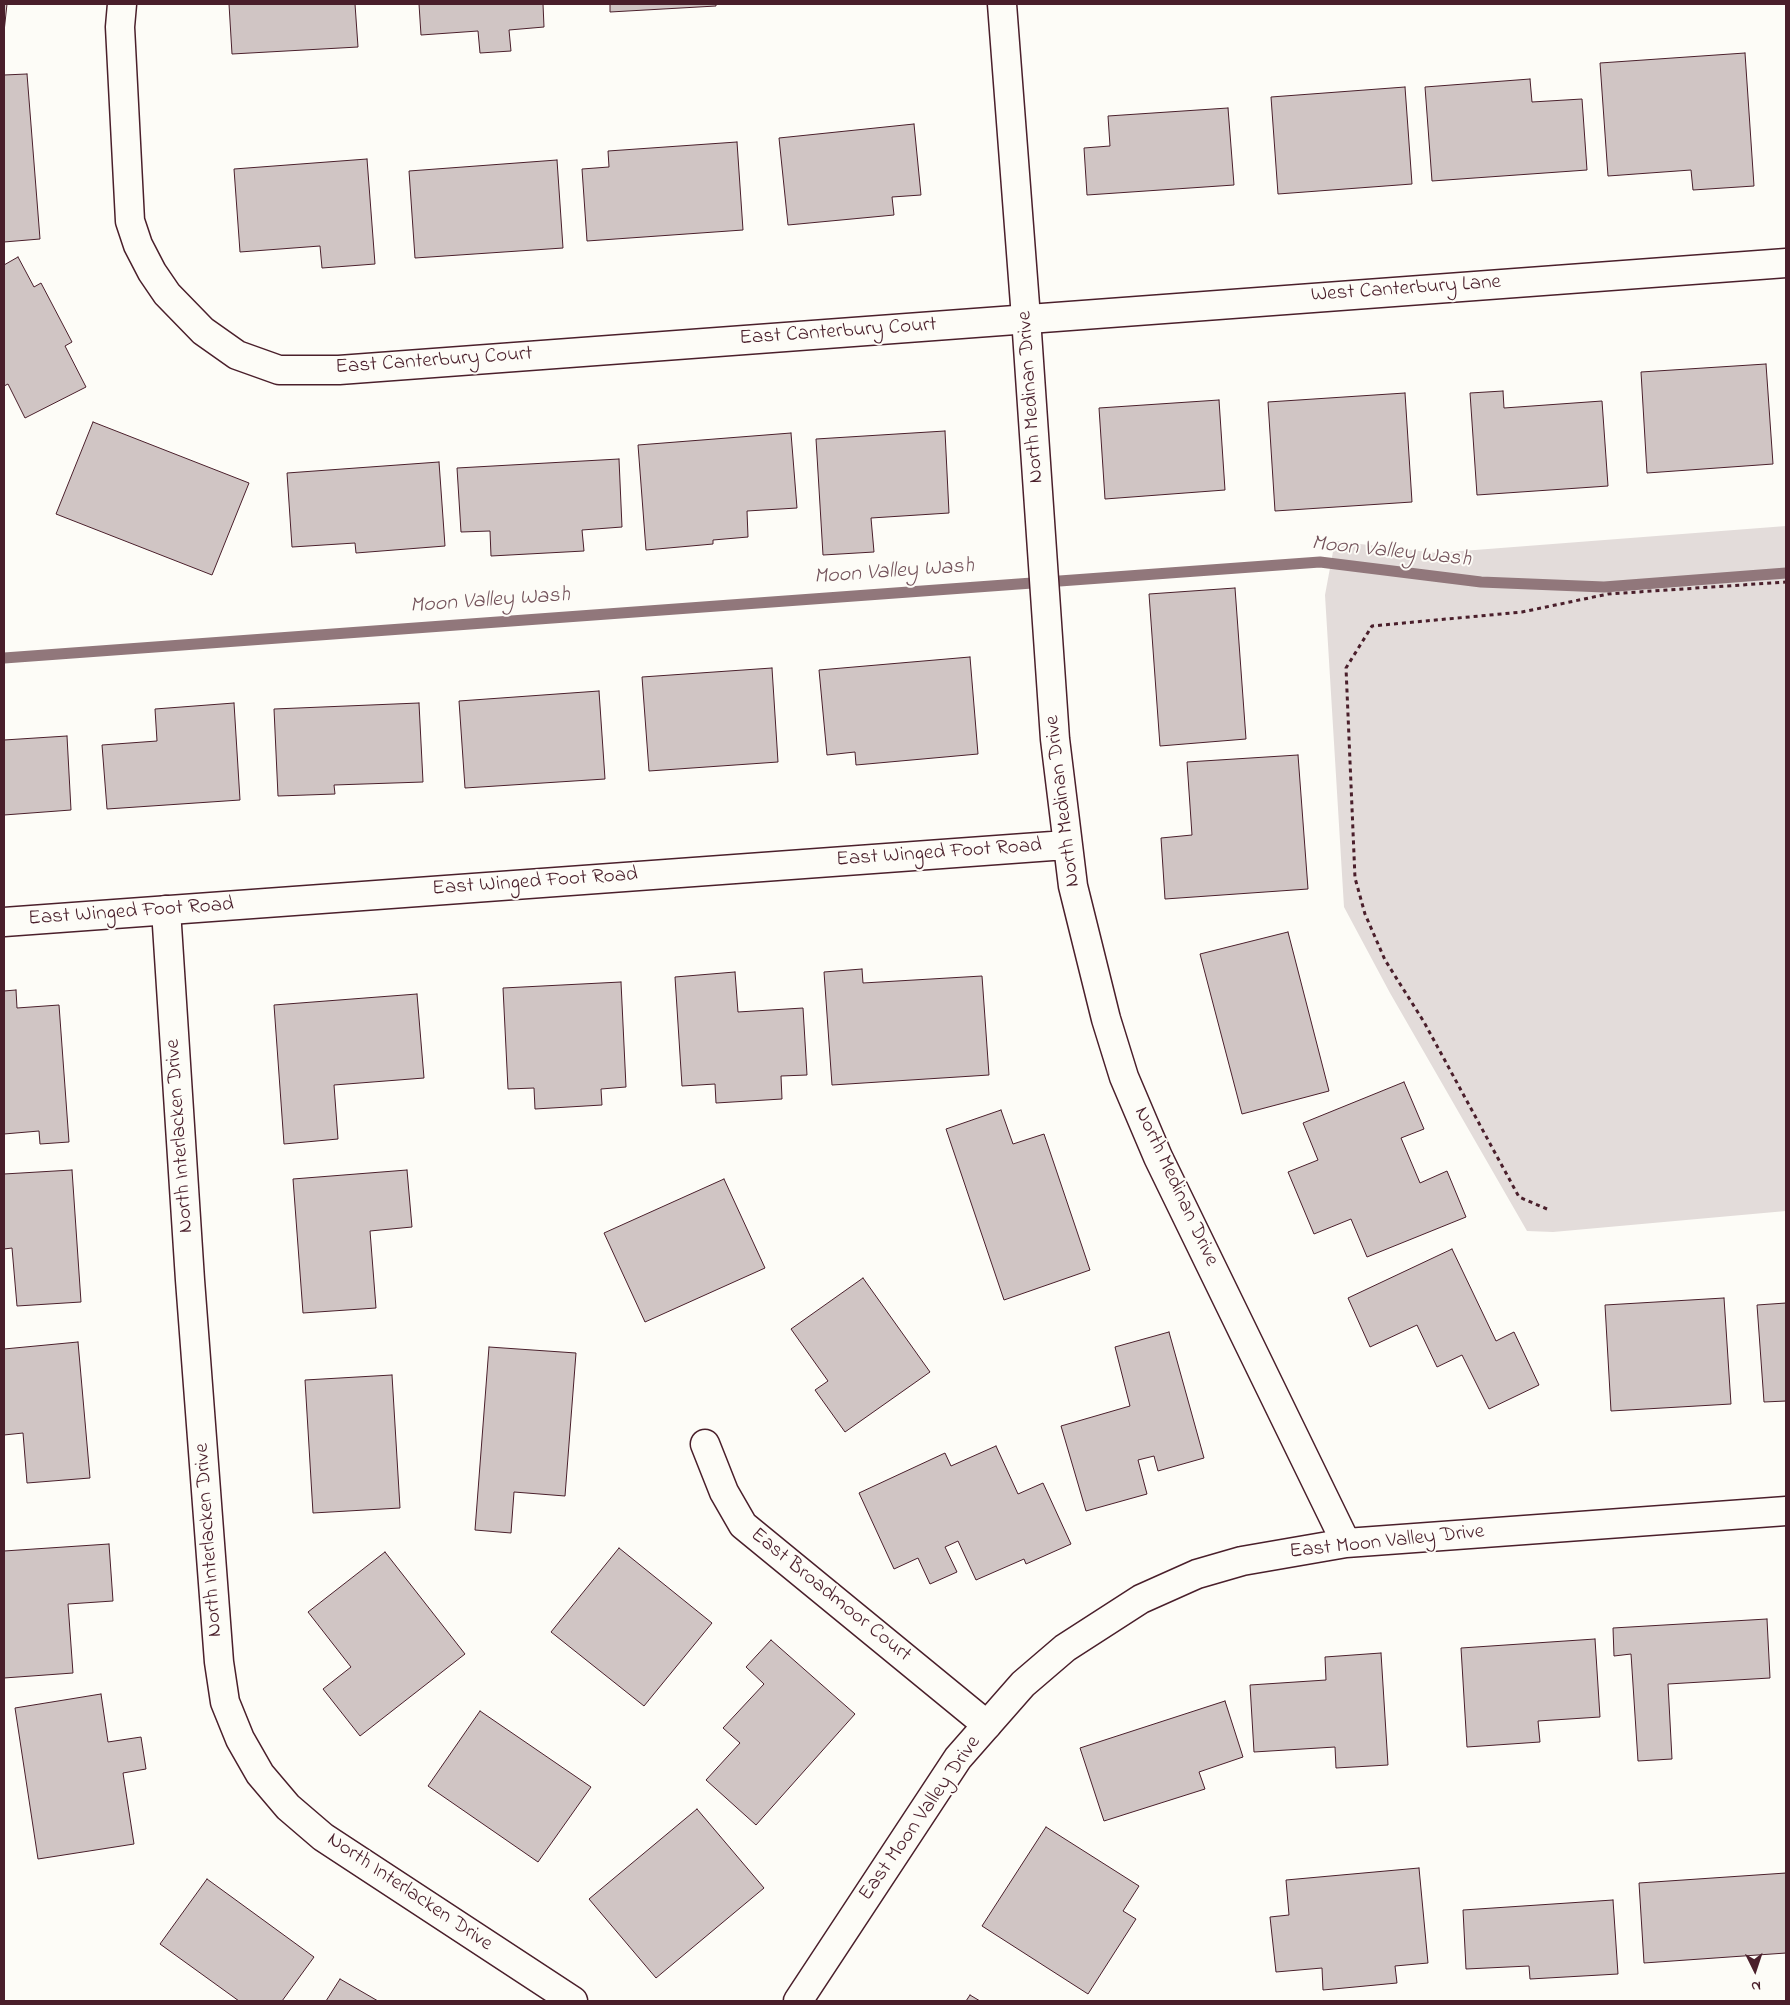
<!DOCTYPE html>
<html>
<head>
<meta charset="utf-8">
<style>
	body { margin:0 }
	#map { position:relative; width:1790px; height:2005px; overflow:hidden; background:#fdfcf7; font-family:"Indie Flower",sans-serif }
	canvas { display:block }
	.frame { position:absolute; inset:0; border:5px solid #4a1f2b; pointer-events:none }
	.north { position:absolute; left:1730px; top:1945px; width:50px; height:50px; -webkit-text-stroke:4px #fdfcf7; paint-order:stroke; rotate:176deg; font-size:14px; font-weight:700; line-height:20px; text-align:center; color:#4a1f2b }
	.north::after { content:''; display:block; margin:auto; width:18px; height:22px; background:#4a1f2b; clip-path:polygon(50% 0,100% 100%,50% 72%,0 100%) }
</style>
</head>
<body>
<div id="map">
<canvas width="1790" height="2005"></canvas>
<div class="frame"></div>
<div class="north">N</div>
</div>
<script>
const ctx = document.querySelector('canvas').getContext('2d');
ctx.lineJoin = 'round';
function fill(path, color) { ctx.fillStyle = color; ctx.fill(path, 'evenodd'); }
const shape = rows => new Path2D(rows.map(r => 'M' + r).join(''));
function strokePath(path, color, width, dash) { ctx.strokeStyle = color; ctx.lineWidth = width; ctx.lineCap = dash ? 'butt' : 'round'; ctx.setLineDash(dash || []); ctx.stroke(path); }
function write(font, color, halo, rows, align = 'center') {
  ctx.font = font + ' "Indie Flower",sans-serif'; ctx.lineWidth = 4; ctx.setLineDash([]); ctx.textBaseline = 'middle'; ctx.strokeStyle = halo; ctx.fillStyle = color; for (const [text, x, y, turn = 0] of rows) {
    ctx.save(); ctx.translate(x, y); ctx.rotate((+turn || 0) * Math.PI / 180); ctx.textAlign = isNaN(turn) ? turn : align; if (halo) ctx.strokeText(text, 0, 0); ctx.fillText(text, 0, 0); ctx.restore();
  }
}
const green = shape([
	[1786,526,1786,1211,1553,1232,1527,1231,1390,993,1344,907,1325,595,1335,541,1436,553]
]);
const stream = shape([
	[4,658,1320,562,1481,582,1604,587,1786,573]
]);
const building = shape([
	[4,4,7,4,4,32,4,4],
	[229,4,355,4,358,47,232,54,229,4],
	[419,4,543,4,544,27,509,30,511,51,480,53,478,31,421,35,419,4],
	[610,4,716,4,716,6,610,12,610,4],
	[1745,53,1754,186,1693,190,1691,170,1608,176,1600,63,1745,53],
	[27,74,40,239,4,242,4,75,27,74],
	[1530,79,1532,102,1582,99,1587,170,1432,181,1425,87,1530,79],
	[1405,87,1412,184,1278,194,1271,97,1405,87],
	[1228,108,1234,185,1087,195,1084,148,1110,146,1108,116,1228,108],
	[914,124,921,195,892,197,894,215,788,225,779,138,914,124],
	[737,142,743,230,587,241,582,169,609,167,608,151,737,142],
	[367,159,375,264,322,268,320,246,240,252,234,169,367,159],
	[557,160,563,248,415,258,409,171,557,160],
	[18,257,34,287,41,283,72,342,65,346,86,387,25,418,8,384,4,386,4,265,18,257],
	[1766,364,1773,464,1647,473,1641,372,1766,364],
	[1503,391,1504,408,1602,401,1608,486,1477,495,1470,393,1503,391],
	[1405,393,1412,502,1275,511,1268,402,1405,393],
	[1219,400,1225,490,1105,499,1099,408,1219,400],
	[93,422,249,483,212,575,56,514,93,422],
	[945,431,949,513,871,518,874,552,823,555,816,439,945,431],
	[791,433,797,508,747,511,748,537,713,540,713,544,646,550,638,445,791,433],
	[619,459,622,527,582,530,584,551,491,556,490,531,461,532,457,468,619,459],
	[439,462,445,546,356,553,355,543,292,547,287,473,439,462],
	[1235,588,1246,739,1160,746,1149,594,1235,588],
	[970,657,978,754,856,765,855,752,827,755,819,670,970,657],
	[772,668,778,762,649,771,642,677,772,668],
	[599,691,605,779,465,788,459,701,599,691],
	[234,703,240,800,107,809,102,745,157,741,155,709,234,703],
	[419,703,423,782,334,785,335,794,278,796,274,709,419,703],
	[67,736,71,810,4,815,4,740,67,736],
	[1298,755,1308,889,1165,899,1161,838,1192,835,1187,762,1298,755],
	[1288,932,1329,1091,1242,1114,1200,954,1288,932],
	[862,969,863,983,982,976,989,1075,832,1085,824,972,862,969],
	[735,972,738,1012,803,1008,807,1075,781,1076,782,1099,716,1103,715,1084,682,1086,675,977,735,972],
	[621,982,626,1087,601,1089,602,1105,535,1109,534,1088,508,1089,503,988,621,982],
	[16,990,17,1008,59,1005,69,1142,40,1144,39,1131,4,1134,4,991,16,990],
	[417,994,424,1078,334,1085,338,1139,284,1144,274,1005,417,994],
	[1404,1082,1424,1129,1401,1138,1420,1183,1447,1171,1466,1217,1367,1257,1351,1219,1314,1234,1288,1172,1318,1160,1303,1123,1404,1082],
	[1001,1110,1013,1144,1044,1134,1090,1270,1004,1300,946,1129,1001,1110],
	[72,1170,81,1302,17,1306,12,1248,4,1249,4,1174,72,1170],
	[407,1170,412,1227,370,1231,376,1308,303,1313,293,1179,407,1170],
	[724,1179,765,1268,645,1322,604,1233,724,1179],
	[1452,1249,1496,1341,1514,1332,1539,1385,1489,1409,1462,1355,1437,1367,1417,1325,1370,1347,1348,1298,1452,1249],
	[863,1278,930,1372,845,1432,815,1390,828,1381,791,1329,863,1278],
	[1724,1298,1731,1404,1611,1411,1605,1305,1724,1298],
	[1786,1303,1786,1401,1764,1402,1757,1305,1786,1303],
	[1169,1332,1204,1458,1158,1471,1154,1456,1138,1460,1147,1494,1086,1511,1061,1426,1130,1406,1115,1347,1169,1332],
	[78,1342,90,1478,27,1483,23,1433,4,1435,4,1349,78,1342],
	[489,1347,576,1353,565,1496,514,1492,511,1533,475,1530,489,1347],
	[392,1375,400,1508,313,1513,305,1380,392,1375],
	[996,1446,1018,1494,1043,1483,1071,1544,1026,1564,1024,1559,976,1580,958,1541,945,1547,957,1572,930,1584,918,1558,894,1569,859,1493,945,1453,951,1466,996,1446],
	[109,1544,113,1601,68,1604,73,1673,4,1678,4,1551,109,1544],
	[619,1548,712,1623,644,1706,551,1632,619,1548],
	[385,1552,465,1654,360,1736,323,1689,351,1667,308,1612,385,1552],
	[1767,1619,1770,1678,1668,1684,1672,1759,1638,1761,1631,1654,1614,1656,1613,1628,1767,1619],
	[1595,1639,1600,1717,1538,1721,1540,1742,1467,1747,1461,1648,1595,1639],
	[771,1640,855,1714,756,1825,706,1780,740,1743,723,1728,764,1684,746,1667,771,1640],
	[1381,1653,1388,1765,1336,1768,1335,1747,1254,1752,1250,1685,1326,1680,1325,1657,1381,1653],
	[101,1694,108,1742,141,1737,146,1769,123,1773,134,1844,38,1859,15,1708,101,1694],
	[1225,1701,1243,1757,1199,1772,1205,1789,1104,1821,1080,1748,1225,1701],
	[480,1711,591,1787,538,1862,428,1786,480,1711],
	[697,1809,764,1888,656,1978,589,1899,697,1809],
	[1046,1827,1139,1886,1123,1911,1136,1919,1088,1994,982,1926,1046,1827],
	[1419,1868,1428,1963,1395,1966,1397,1983,1323,1990,1322,1968,1276,1972,1270,1917,1289,1915,1286,1880,1419,1868],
	[1786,1873,1786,1953,1644,1963,1639,1883,1786,1873],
	[207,1879,314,1957,282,2001,239,2001,160,1944,207,1879],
	[1613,1900,1618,1974,1530,1979,1529,1966,1466,1969,1463,1910,1613,1900],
	[340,1979,378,2001,326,2001,340,1979],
	[970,1995,980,2001,966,2001,970,1995]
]);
const path = shape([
	[1547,1209,1519,1197,1424,1022,1385,960,1365,914,1355,878,1346,668,1372,626,1522,612,1608,594,1786,582]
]);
const street = shape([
	[122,4,120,27,130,221,138,245,152,272,167,294,203,331,237,355,279,370,339,370,1786,263],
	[166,910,190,1280,219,1662,225,1702,240,1739,260,1774,288,1807,323,1837,573,2001],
	[705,1444,724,1492,743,1525,987,1725]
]);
const secondary = shape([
	[1002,4,1026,318,1055,739,1073,886,1106,1019,1124,1077,1158,1157,1346,1543],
	[4,922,1066,845],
	[798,2001,958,1758,1023,1684,1065,1648,1141,1599,1197,1574,1242,1561,1346,1543,1786,1511]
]);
const streetNames = [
	["West Canterbury Lane",1406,290,-4],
	["East Canterbury Court",838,333,-4],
	["East Canterbury Court",434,362,-4],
	["North Medinan Drive",1032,397,-94],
	["North Medinan Drive",1064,801,-97],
	["East Winged Foot Road",939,854,-4],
	["East Winged Foot Road",535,883,-4],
	["East Winged Foot Road",131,913,-4],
	["North Interlacken Drive",181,1136,-94],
	["North Medinan Drive",1175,1187,65],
	["North Interlacken Drive",210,1540,-94],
	["East Moon Valley Drive",1387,1543,-6],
	["East Broadmoor Court",830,1596,39],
	["East Moon Valley Drive",921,1819,-55],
	["North Interlacken Drive",409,1893,34]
];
const waterNames = [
	["Moon Valley Wash",1391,553,6],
	["Moon Valley Wash",894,573,-4],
	["Moon Valley Wash",490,602,-4]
];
fill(green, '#e3dcda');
strokePath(stream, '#91777b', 11);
fill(building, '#d0c5c4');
strokePath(building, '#4a1f2b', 1);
strokePath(street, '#4a1f2b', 31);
strokePath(secondary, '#4a1f2b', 31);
strokePath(path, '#4a1f2b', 3, [4, 4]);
strokePath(street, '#fdfcf7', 28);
strokePath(secondary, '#fdfcf7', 28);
write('21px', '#4a1f2b', '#fdfcf7', streetNames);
write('italic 22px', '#73525a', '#fdfcf7', waterNames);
</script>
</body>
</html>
